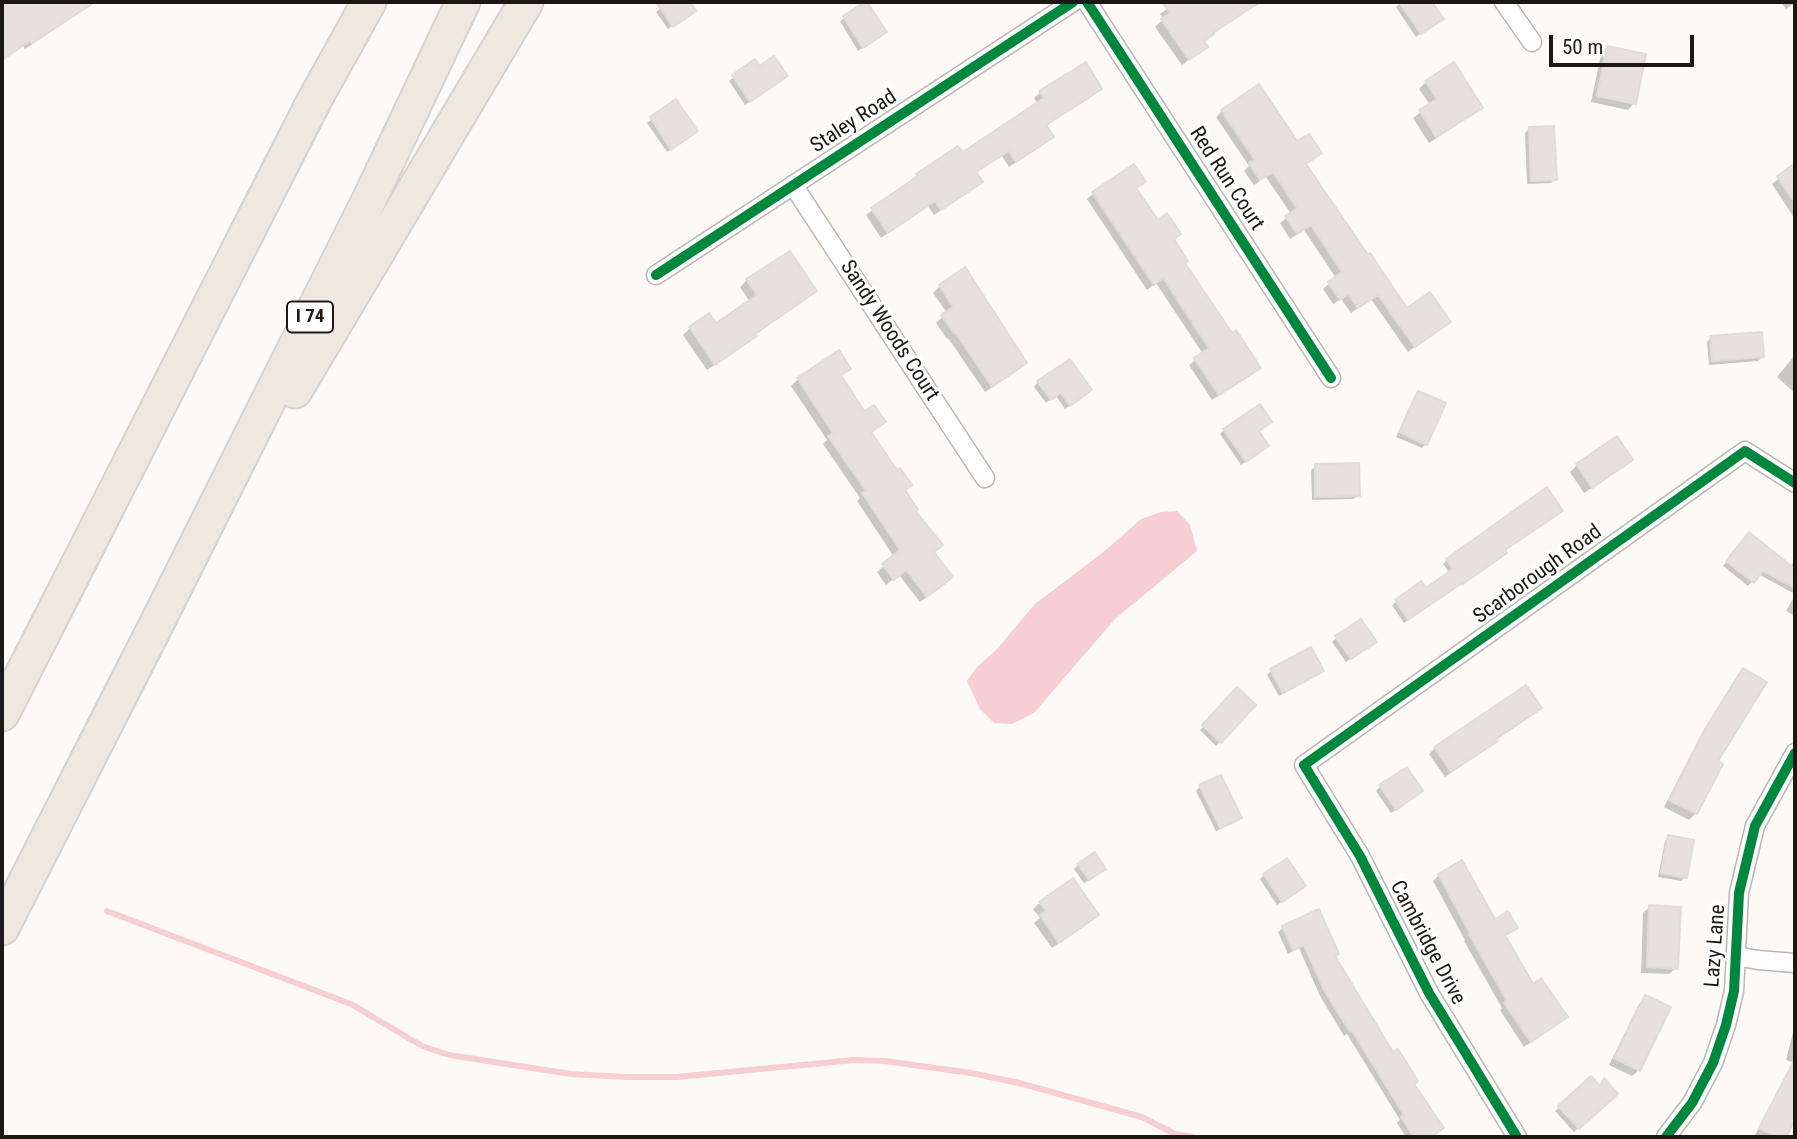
<!DOCTYPE html>
<html>
<head>
<meta charset="utf-8">
<style>
	body { margin:0 }
	#map { position:relative; width:1797px; height:1139px; overflow:hidden; background:#fcf9f7; font-family:"Roboto Condensed",sans-serif }
	canvas { display:block }
	.frame { position:absolute; inset:0; border:4px solid #1c1816; pointer-events:none }
	.scale { position:absolute; left:1549px; top:35px; width:145px; height:32px; box-sizing:border-box; border:4px solid #1c1816; border-top:0; padding-left:9px; font-size:21px; line-height:24px; white-space:nowrap; color:#1c1816; -webkit-text-stroke:5px #fff; paint-order:stroke }
</style>
</head>
<body>
<div id="map">
<canvas width="1797" height="1139"></canvas>
<div class="frame"></div>
<div class="scale">50 m</div>
</div>
<script>
const ctx = document.querySelector('canvas').getContext('2d');
ctx.lineJoin = 'round';
function fill(path, color) { ctx.fillStyle = color; ctx.fill(path, 'evenodd'); }
const shape = rows => new Path2D(rows.map(r => 'M' + r).join(''));
function strokePath(path, color, width, dash) { ctx.strokeStyle = color; ctx.lineWidth = width; ctx.lineCap = dash ? 'butt' : 'round'; ctx.setLineDash(dash || []); ctx.stroke(path); }
function write(font, color, halo, rows, align = 'center') {
  ctx.font = font + ' "Roboto Condensed",sans-serif'; ctx.lineWidth = 6; ctx.setLineDash([]); ctx.textBaseline = 'middle'; ctx.strokeStyle = halo; ctx.fillStyle = color; for (const [text, x, y, turn = 0] of rows) {
    ctx.save(); ctx.translate(x, y); ctx.rotate((+turn || 0) * Math.PI / 180); ctx.textAlign = isNaN(turn) ? turn : align; if (halo) ctx.strokeText(text, 0, 0); ctx.fillText(text, 0, 0); ctx.restore();
  }
}
const water = shape([
	[1177,511,1190,525,1197,551,1115,619,1034,713,1012,724,994,723,980,709,967,681,976,668,997,649,1035,604,1106,550,1141,519,1161,512]
]);
const shadow = shape([
	[9,2,96,2,25,49,23,46,2,60,2,6],
	[669,2,688,2,694,11,668,29,656,12],
	[1176,2,1259,2,1211,35,1203,42,1206,47,1182,65,1155,27,1164,19,1160,14],
	[1402,2,1430,2,1441,19,1416,37,1396,7],
	[1781,2,1795,2,1795,3,1786,9],
	[866,3,885,32,858,51,840,21],
	[1608,48,1634,103,1628,110,1591,102,1601,55],
	[754,62,759,69,781,80,745,105,729,81],
	[1426,82,1481,107,1474,114,1429,143,1413,118,1430,105,1419,89],
	[1100,89,1094,95,1045,126,1052,136,1045,143,1009,167,1002,156,975,173,974,188,934,215,928,206,881,238,866,215,917,175,962,155,1038,104,1034,98,1041,92],
	[676,102,692,135,667,152,647,123],
	[1222,111,1320,153,1305,165,1407,311,1442,328,1408,352,1371,299,1351,313,1341,299,1333,304,1323,289,1336,278,1304,230,1290,239,1280,223,1291,214,1266,177,1254,185,1244,171,1249,166,1216,117],
	[1530,128,1555,179,1551,183,1527,184,1525,133],
	[1795,166,1795,219,1772,184],
	[1143,182,1135,189,1172,241,1183,263,1252,374,1212,400,1189,365,1203,354,1156,283,1147,290,1087,199,1094,193],
	[964,270,1025,363,1018,370,985,392,948,338,947,339,936,323,947,313,933,293,940,286],
	[747,280,815,291,808,298,754,335,748,343,707,370,683,335,690,328,715,325,750,302,740,287],
	[1711,337,1762,357,1758,361,1709,365,1707,342],
	[838,353,849,369,840,377,864,414,883,422,870,433,914,512,944,584,920,602,899,575,886,585,877,572,894,557,857,501,860,498,823,444,827,440,791,386,798,379],
	[1795,355,1795,393,1777,377],
	[1038,382,1086,394,1065,409,1056,396,1046,403,1034,387],
	[1419,393,1426,444,1422,448,1396,437,1414,397],
	[1224,430,1257,431,1263,450,1241,465,1220,434],
	[1631,460,1624,467,1584,493,1570,472,1577,465],
	[1316,466,1358,495,1354,499,1312,500,1311,470],
	[1557,515,1503,551,1500,557,1458,587,1458,586,1404,623,1392,605,1421,584,1426,591,1450,574,1443,564,1447,560],
	[1745,539,1790,567,1795,560,1795,594,1758,574,1748,586,1723,566],
	[1795,595,1795,616,1786,611],
	[1336,638,1370,645,1346,662,1332,642],
	[1743,670,1715,762,1696,813,1689,820,1664,807,1702,733,1737,677],
	[1271,671,1322,671,1318,675,1279,696,1267,675],
	[1237,690,1253,705,1216,746,1200,730],
	[1539,708,1534,714,1495,740,1490,746,1445,777,1429,754,1435,748],
	[1200,786,1240,818,1236,822,1216,831,1196,791],
	[1380,787,1417,795,1391,813,1376,791],
	[1669,837,1685,877,1681,881,1658,877,1665,841],
	[1078,865,1100,873,1084,883,1074,869],
	[1264,875,1299,890,1277,905,1260,879],
	[1439,875,1494,921,1515,928,1504,937,1532,987,1559,1023,1524,1047,1500,1010,1502,1008,1464,941,1465,940,1433,881],
	[1040,903,1096,915,1090,922,1052,948,1034,923,1040,918,1033,909],
	[1650,907,1676,968,1669,974,1641,973,1643,913],
	[1283,928,1333,957,1412,1084,1442,1128,1437,1133,1431,1137,1406,1137,1397,1123,1400,1120,1347,1034,1344,1036,1320,996,1299,948,1288,954,1278,932],
	[1646,997,1639,1070,1632,1076,1609,1065,1639,1004],
	[1795,1025,1795,1063,1786,1060],
	[1591,1078,1599,1088,1604,1081,1616,1094,1574,1132,1555,1111],
	[1786,1080,1795,1084,1795,1116,1784,1137,1754,1137,1781,1084]
]);
const stream = shape([
	[107,911,351,1004,422,1046,449,1055,571,1074,626,1077,677,1077,854,1060,885,1061,971,1073,1019,1083,1142,1117,1175,1134,1193,1137]
]);
const building = shape([
	[2,2,95,2,32,43,30,41,2,60,2,2],
	[656,2,690,2,696,11,673,27,656,2],
	[865,2,867,2,887,32,863,48,843,16,865,2],
	[1162,2,1260,2,1213,33,1214,34,1204,41,1208,47,1189,60,1161,19,1170,13,1162,2],
	[1399,2,1432,2,1444,19,1421,34,1399,2],
	[1607,46,1646,54,1636,104,1597,96,1607,46],
	[774,56,788,76,750,102,732,75,755,59,759,66,774,56],
	[1086,62,1102,89,1046,125,1054,137,1016,162,1009,151,976,172,983,182,941,210,935,201,888,233,871,208,918,176,916,174,958,146,963,152,1044,98,1039,91,1086,62],
	[1454,62,1483,108,1436,137,1419,110,1437,99,1425,81,1454,62],
	[1259,84,1297,141,1309,134,1322,153,1306,164,1368,255,1370,253,1407,308,1430,292,1451,322,1415,347,1378,295,1358,308,1348,294,1340,300,1328,282,1342,272,1311,225,1297,234,1285,216,1297,208,1273,172,1260,180,1249,163,1255,160,1221,110,1259,84],
	[676,99,698,131,671,150,650,117,676,99],
	[1554,126,1557,180,1531,181,1529,127,1554,126],
	[1795,163,1795,203,1777,176,1795,163],
	[1134,164,1146,182,1136,188,1158,220,1167,213,1181,234,1174,239,1188,261,1185,263,1232,333,1236,330,1261,368,1219,395,1194,358,1209,348,1163,278,1154,285,1092,192,1134,164],
	[790,251,817,291,755,334,757,336,715,365,689,327,709,313,716,323,757,295,746,279,790,251],
	[965,267,1027,363,992,387,955,332,954,333,941,315,953,307,939,285,965,267],
	[1762,332,1764,357,1712,361,1710,336,1762,332],
	[839,350,851,369,841,375,864,411,874,405,886,422,871,432,897,470,900,468,912,485,905,490,918,510,916,512,943,545,934,552,953,577,927,597,906,570,894,580,882,564,900,550,862,493,866,491,828,436,833,433,797,378,839,350],
	[1070,359,1092,390,1070,406,1061,393,1051,400,1037,381,1070,359],
	[1418,391,1446,403,1427,445,1399,432,1418,391],
	[1260,404,1272,422,1259,431,1269,446,1246,462,1223,429,1260,404],
	[1617,436,1633,460,1592,488,1576,464,1617,436],
	[1359,463,1360,496,1315,497,1315,464,1359,463],
	[1547,487,1563,511,1505,550,1507,553,1463,584,1462,583,1408,620,1395,600,1421,581,1426,588,1453,569,1446,559,1547,487],
	[1749,532,1795,569,1795,588,1763,571,1754,583,1726,561,1749,532],
	[1361,619,1377,642,1351,659,1335,636,1361,619],
	[1311,647,1324,671,1283,693,1270,669,1311,647],
	[1743,668,1767,682,1718,761,1723,764,1697,814,1669,800,1708,724,1743,668],
	[1526,685,1542,708,1496,739,1498,741,1451,772,1434,747,1526,685],
	[1237,687,1256,705,1221,743,1202,725,1237,687],
	[1407,767,1423,791,1396,810,1379,785,1407,767],
	[1221,775,1242,818,1220,828,1199,785,1221,775],
	[1668,835,1694,840,1687,878,1661,873,1668,835],
	[1095,852,1106,869,1089,880,1077,864,1095,852],
	[1287,858,1306,886,1282,902,1263,874,1287,858],
	[1462,860,1495,919,1508,911,1518,928,1505,935,1533,984,1541,978,1568,1017,1531,1042,1504,1003,1507,1001,1469,934,1470,933,1438,874,1462,860],
	[1073,878,1099,915,1059,943,1040,915,1046,911,1039,902,1073,878],
	[1649,905,1681,907,1678,969,1647,967,1649,905],
	[1319,909,1339,954,1335,956,1393,1052,1398,1049,1418,1081,1414,1084,1444,1128,1431,1137,1414,1137,1401,1117,1404,1115,1352,1031,1350,1032,1324,990,1304,945,1293,950,1282,926,1319,909],
	[1645,995,1671,1007,1640,1071,1614,1058,1645,995],
	[1795,1059,1795,1120,1786,1137,1777,1137,1759,1128,1795,1059],
	[1591,1076,1600,1086,1604,1078,1618,1094,1579,1129,1558,1106,1591,1076]
]);
const street = shape([
	[1087,2,1331,378],
	[1504,2,1532,42],
	[793,185,985,478],
	[656,275,1073,2],
	[1736,956,1758,960,1795,963],
	[1517,1137,1429,993,1360,856,1304,765,1745,451,1795,483],
	[1666,1137,1692,1103,1713,1063,1726,1025,1734,991,1739,893,1755,826,1795,753]
]);
const highway = shape([
	[295,391,526,2],
	[2,714,314,101,369,2],
	[2,928,153,631,369,200,463,2]
]);
const cycleway = shape([
	[1087,2,1331,378],
	[656,275,1073,2],
	[1517,1137,1429,993,1360,856,1304,765,1745,451,1795,483],
	[1666,1137,1692,1103,1713,1063,1726,1025,1734,991,1739,893,1755,826,1795,753]
]);
const shields = [
	[310,317,46]
];
const shieldNames = [
	["I 74",310,317]
];
const streetNames = [
	["Staley Road",854,122,-33],
	["Red Run Court",1226,179,57],
	["Sandy Woods Court",889,331,57],
	["Scarborough Road",1538,575,-36],
	["Cambridge Drive",1427,943,62],
	["Lazy Lane",1716,946,-86]
];
fill(water, '#f7ced2');
fill(shadow, '#0003');
strokePath(stream, '#f7ced2', 6);
fill(building, '#e8e0de');
strokePath(building, '#dfdcda', 2);
strokePath(street, '#bbb7b5', 21);
strokePath(highway, '#d5d3d2', 37);
strokePath(street, '#fffefe', 18);
strokePath(highway, '#efe8df', 33);
strokePath(cycleway, '#00873e', 10);
for (const [x, y, w] of shields) { const box = new Path2D(); box.roundRect(x - w / 2, y - 15.5, w, 31, 5); ctx.fillStyle = '#fff'; ctx.fill(box); strokePath(box, '#1c1816', 2); }
write('bold 19px', '#1c1816', null, shieldNames);
write('21px', '#1c1816', '#fff', streetNames);
</script>
</body>
</html>
